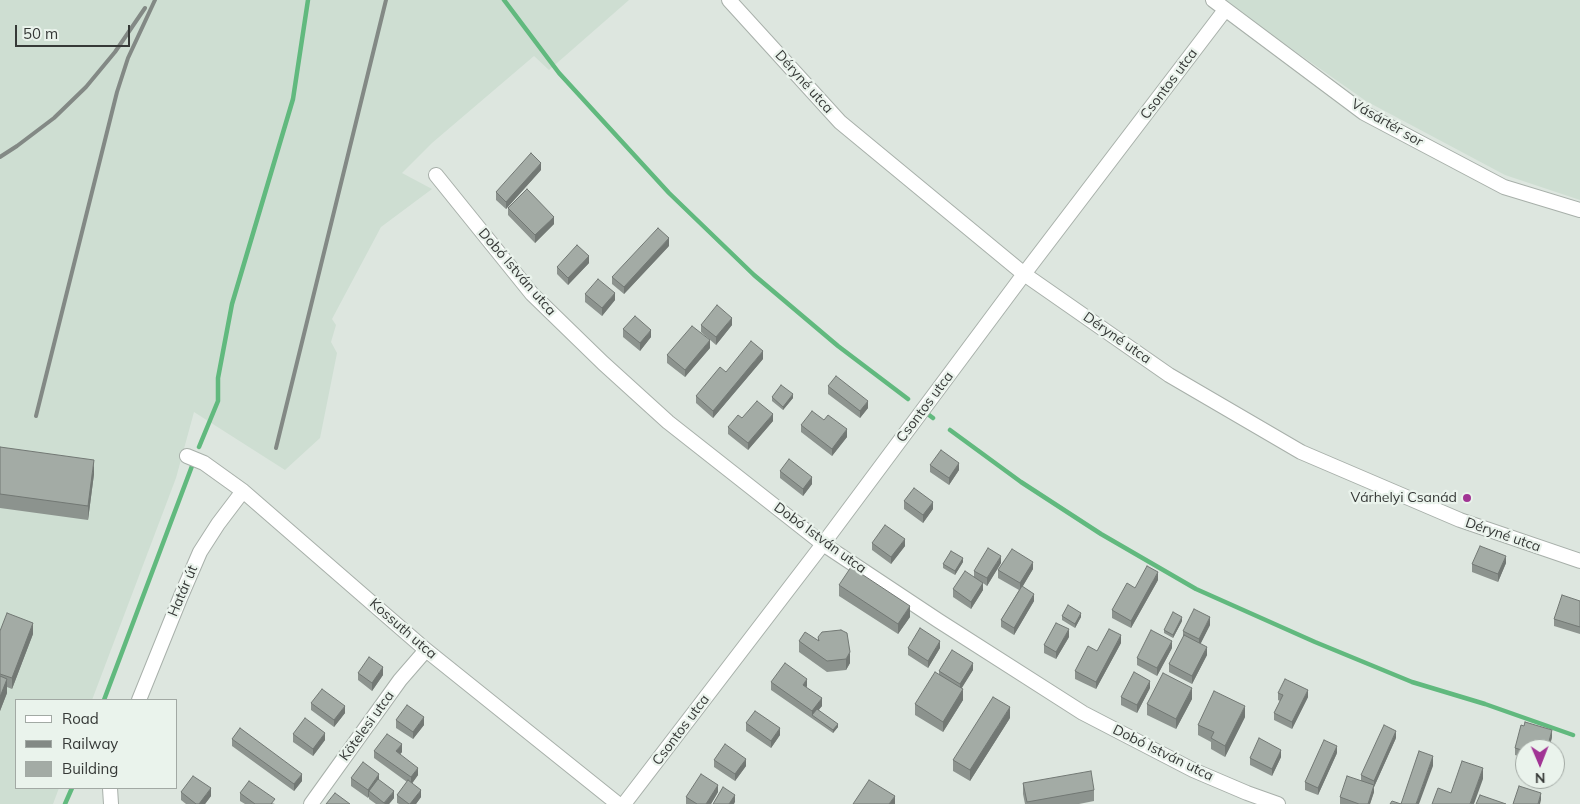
<!DOCTYPE html>
<html>
<head>
<meta charset="utf-8">
<style>
	body { margin:0 }
	#map { position:relative; width:1580px; height:804px; overflow:hidden; background:#dde6df; font-family:Mulish,sans-serif }
	canvas { display:block }
	.legend { position:absolute; left:15px; top:699px; width:162px; height:90px; box-sizing:border-box; background:#eaf3ec; border:1px solid #a2a9a4; margin:0; padding:6px 9px; list-style:none; font-size:15px; color:#363937 }
	.legend li { display:flex; align-items:center; gap:10px; height:25px }
	.legend b { width:25px; border:1px solid #a2a9a4 }
	.north { position:absolute; left:1515px; top:739px; width:50px; height:50px; box-sizing:border-box; background:#eaf3ec; border:1px solid #a2a9a4; border-radius:50%; rotate:179deg; font-size:14px; font-weight:700; line-height:20px; text-align:center; color:#363937 }
	.north::after { content:''; display:block; margin:auto; width:18px; height:22px; background:#a13494; clip-path:polygon(50% 0,100% 100%,50% 72%,0 100%) }
	.scale { position:absolute; left:15px; top:25px; width:115px; height:22px; box-sizing:border-box; border:2px solid #363937; border-top:0; padding-left:6px; font-size:15px; line-height:18px; white-space:nowrap; color:#363937; -webkit-text-stroke:4px #eaf3ec; paint-order:stroke }
</style>
</head>
<body>
<div id="map">
<canvas width="1580" height="804"></canvas>
<ul class="legend">
<li><b style="height:6px;background:#fff"></b>Road</li>
<li><b style="height:6px;background:#838985"></b>Railway</li>
<li><b style="height:14px;background:#a3aba5"></b>Building</li>
</ul>
<div class="north">N</div>
<div class="scale">50 m</div>
</div>
<script>
const ctx = document.querySelector('canvas').getContext('2d');
ctx.lineJoin = 'round';
function fill(path, color) { ctx.fillStyle = color; ctx.fill(path, 'evenodd'); }
const shape = rows => new Path2D(rows.map(r => 'M' + r).join(''));
function strokePath(path, color, width, dash) { ctx.strokeStyle = color; ctx.lineWidth = width; ctx.lineCap = dash ? 'butt' : 'round'; ctx.setLineDash(dash || []); ctx.stroke(path); }
function write(font, color, halo, rows, align = 'center') {
  ctx.font = font + ' Mulish,sans-serif'; ctx.lineWidth = 4.5; ctx.setLineDash([]); ctx.textBaseline = 'middle'; ctx.strokeStyle = halo; ctx.fillStyle = color; for (const [text, x, y, turn = 0] of rows) {
    ctx.save(); ctx.translate(x, y); ctx.rotate((+turn || 0) * Math.PI / 180); ctx.textAlign = isNaN(turn) ? turn : align; if (halo) ctx.strokeText(text, 0, 0); ctx.fillText(text, 0, 0); ctx.restore();
  }
}
const built = shape([
	[0,0,629,0,549,70,534,56,432,143,402,173,432,189,381,227,332,319,336,325,331,342,337,353,320,438,285,470,194,412,176,478,92,700,16,700,16,788,59,788,53,804,0,804],
	[1222,0,1580,0,1580,200,1505,175,1366,101]
]);
const stream = shape([
	[504,0,559,73,669,193,754,275,838,346,908,399],
	[925,412,933,418],
	[950,430,1021,482,1101,534,1196,589,1315,642,1412,682,1485,704,1573,735],
	[199,447,218,401,218,378,232,304,293,99,308,0],
	[104,700,192,466],
	[65,804,72,788]
]);
const street = shape([
	[729,0,840,122,1024,274,1169,375,1301,452,1460,520,1580,561],
	[1213,0,1364,113,1504,187,1580,210],
	[436,175,532,294,603,363,668,422,823,544,939,621,1083,713,1193,770,1247,793,1278,804],
	[187,456,204,463,243,491,426,650,618,804],
	[139,700,181,596,200,552,218,524,243,491],
	[110,788,111,804],
	[311,804,400,680,426,650],
	[624,804,823,544,1024,274,1225,10]
]);
const rail = shape([
	[0,157,17,146,54,118,86,87,115,52,145,8],
	[36,416,117,92,128,58,155,0],
	[276,448,386,0]
]);
const wall = shape([
	[541,170,506,209,496,200,496,192],
	[508,208,554,224,535,243,508,215],
	[669,246,624,294,612,284,612,277],
	[589,263,568,285,557,274,557,267],
	[585,294,615,300,602,316,585,302],
	[701,325,732,325,716,345,701,332],
	[623,329,651,337,640,351,623,337],
	[710,348,685,377,667,363,667,355],
	[763,359,713,418,696,403,696,396,726,372],
	[828,386,868,408,860,418,828,394],
	[772,397,793,398,783,410,772,401],
	[742,418,773,421,748,450,728,434,728,427],
	[801,425,847,437,832,456,801,432],
	[0,447,94,474,88,520,0,508],
	[930,465,959,470,949,485,930,472],
	[780,471,812,484,803,496,780,478],
	[904,501,933,509,923,523,904,509],
	[872,543,905,546,891,564,872,550],
	[963,562,955,575,943,568,943,564],
	[1001,563,987,586,983,583,983,590,971,609,953,597,953,589,974,577,974,571],
	[1506,563,1498,582,1472,572,1472,564],
	[1033,569,1022,587,1034,601,1014,635,1001,627,1001,620,1019,590,998,578,998,570],
	[1158,580,1131,628,1112,618,1112,610,1135,588],
	[839,585,910,617,898,634,839,596],
	[1580,601,1580,634,1554,626,1554,619],
	[1062,616,1081,617,1075,628,1062,620],
	[1182,621,1173,638,1164,633,1164,630],
	[1210,625,1200,644,1207,655,1192,684,1169,672,1169,664,1183,638,1183,631],
	[0,631,33,634,12,689,7,687,7,693,0,711],
	[822,632,850,663,846,670,827,672,799,652,799,641,818,640],
	[1069,637,1056,659,1044,653,1044,645],
	[1121,643,1096,689,1075,679,1075,671,1097,651],
	[908,648,940,648,928,668,908,655],
	[1172,648,1157,676,1137,665,1137,658],
	[973,670,961,688,963,700,943,732,915,715,915,704,939,674,939,671],
	[358,673,383,675,372,691,358,680],
	[771,682,807,686,806,688,822,706,818,710,838,727,833,733,771,690],
	[1150,688,1137,713,1121,705,1121,697],
	[1278,693,1308,697,1292,729,1274,720,1274,713,1280,701,1278,700],
	[1192,699,1176,729,1147,715,1147,704],
	[311,703,345,713,334,727,311,710],
	[1245,717,1225,757,1211,749,1211,742,1198,735,1198,725],
	[1010,718,970,781,953,771,953,760],
	[396,720,424,725,413,739,396,728],
	[746,723,780,735,771,748,746,731],
	[293,734,325,740,313,756,293,742],
	[1552,737,1549,749,1525,749,1525,758,1515,755,1515,748],
	[1396,738,1374,787,1374,792,1370,804,1340,804,1340,797,1361,780,1361,775],
	[232,739,302,781,294,791,232,746],
	[374,751,402,752,400,754,418,775,412,783,421,797,416,804,399,804,397,803,397,795,407,782,374,758],
	[1337,753,1318,795,1305,790,1305,782],
	[1281,757,1272,776,1250,765,1250,758],
	[714,760,746,766,735,781,714,767],
	[351,778,379,780,394,798,389,804,376,804,369,799,369,796,368,798,351,786],
	[1023,783,1094,790,1094,801,1079,804,1025,804,1023,794],
	[181,792,211,796,205,804,186,804,181,800],
	[718,792,711,804,686,804,686,797],
	[240,793,275,804,245,804,240,801]
]);
const shadedWall = shape([
	[541,163,541,170,506,209,506,202],
	[554,217,554,224,535,243,535,235],
	[669,238,669,246,624,294,624,287],
	[589,256,589,263,568,285,568,278],
	[615,293,615,300,602,316,602,308],
	[732,318,732,325,716,345,716,337],
	[651,330,651,337,640,351,640,343],
	[710,340,710,348,685,377,685,370],
	[763,351,763,359,713,418,713,411],
	[793,394,793,398,783,410,783,407],
	[868,401,868,408,860,418,860,411],
	[773,414,773,421,748,450,748,443],
	[847,429,847,437,832,456,832,449],
	[94,460,94,474,88,520,88,506],
	[959,463,959,470,949,485,949,478],
	[812,477,812,484,803,496,803,489],
	[933,502,933,509,923,523,923,515],
	[905,539,905,546,891,564,891,557],
	[1001,556,1001,563,987,586,987,578],
	[1506,556,1506,563,1498,582,1498,574],
	[963,558,963,562,955,575,955,571],
	[1033,562,1033,569,1020,591,1020,583],
	[1158,572,1158,580,1131,628,1131,621],
	[983,583,983,590,971,609,971,602],
	[1034,594,1034,601,1014,635,1014,628],
	[910,606,910,617,898,634,898,624],
	[1081,613,1081,617,1075,628,1075,624],
	[1182,617,1182,621,1173,638,1173,635],
	[1210,617,1210,625,1199,647,1199,639],
	[33,623,33,634,12,689,12,678],
	[1069,629,1069,637,1056,659,1056,652],
	[1121,635,1121,643,1096,689,1096,682],
	[940,641,940,648,928,668,928,661],
	[1172,641,1172,648,1157,676,1157,668],
	[1207,647,1207,655,1192,684,1192,676],
	[850,652,850,663,846,670,846,659],
	[973,663,973,670,960,691,960,684],
	[383,667,383,675,372,691,372,683],
	[7,679,7,693,0,711,0,697],
	[807,679,807,686,803,693,803,685],
	[1150,681,1150,688,1137,713,1137,705],
	[1192,688,1192,699,1176,729,1176,719],
	[963,689,963,700,943,732,943,722],
	[1308,690,1308,697,1292,729,1292,722],
	[822,698,822,706,814,716,812,715,812,711],
	[345,706,345,713,334,727,334,720],
	[1245,706,1245,717,1225,757,1225,746],
	[1010,707,1010,718,970,781,970,770],
	[424,717,424,725,413,739,413,732],
	[838,724,838,727,833,733,833,730],
	[780,728,780,735,771,748,771,741],
	[1552,730,1552,737,1549,749,1547,749],
	[1396,731,1396,738,1374,787,1374,792,1370,804,1368,804,1374,787,1374,781],
	[325,733,325,740,313,756,313,749],
	[402,744,402,752,396,759,396,751],
	[1337,746,1337,753,1318,795,1318,788],
	[1281,750,1281,757,1272,776,1272,769],
	[1433,756,1433,766,1419,804,1416,804],
	[746,759,746,766,735,781,735,774],
	[418,768,418,775,411,785,411,777],
	[1483,768,1483,779,1474,804,1470,804],
	[302,774,302,781,294,791,294,784],
	[379,774,379,782,369,791,369,796,368,798,368,790],
	[718,785,718,792,711,804,706,804],
	[211,788,211,796,205,804,199,804],
	[421,790,421,797,416,804,410,804],
	[394,791,394,798,389,804,384,804],
	[1541,793,1541,800,1540,804,1538,804],
	[735,795,735,802,734,804,729,804],
	[895,796,895,804,889,804]
]);
const building = shape([
	[531,153,541,163,506,202,496,192,531,153],
	[527,189,554,217,535,235,508,208,527,189],
	[658,228,669,238,624,287,612,277,658,228],
	[577,245,589,256,568,278,557,267,577,245],
	[598,279,615,293,602,308,585,294,598,279],
	[717,305,732,318,716,337,701,325,717,305],
	[635,316,651,330,640,343,623,329,635,316],
	[692,326,710,340,685,370,667,355,692,326],
	[751,341,763,351,713,411,696,396,720,367,726,372,751,341],
	[836,376,868,401,860,411,828,386,836,376],
	[781,385,793,394,783,407,772,397,781,385],
	[757,401,773,414,748,443,728,427,738,415,742,418,757,401],
	[812,411,824,420,828,415,847,429,832,449,801,425,812,411],
	[0,447,94,460,88,506,0,494,0,447],
	[941,450,959,463,949,478,930,465,941,450],
	[789,459,812,477,803,489,780,471,789,459],
	[914,488,933,502,923,515,904,501,914,488],
	[885,525,905,539,891,557,872,543,885,525],
	[1480,546,1506,556,1498,574,1472,564,1480,546],
	[988,548,1001,556,987,578,974,571,988,548],
	[1012,549,1033,562,1020,583,998,570,1012,549],
	[951,551,963,558,955,571,943,564,951,551],
	[1147,566,1158,572,1131,621,1112,610,1127,583,1135,588,1147,566],
	[851,567,910,606,898,624,839,585,851,567],
	[965,571,983,583,971,602,953,589,965,571],
	[1022,586,1034,594,1014,628,1001,620,1022,586],
	[1562,595,1580,601,1580,627,1554,619,1562,595],
	[1068,605,1081,613,1075,624,1062,616,1068,605],
	[1194,609,1210,617,1199,639,1183,631,1194,609],
	[1173,612,1182,617,1173,635,1164,630,1173,612],
	[7,613,33,623,12,678,0,674,0,631,7,613],
	[1056,623,1069,629,1056,652,1044,645,1056,623],
	[920,628,940,641,928,661,908,648,920,628],
	[1109,629,1121,635,1096,682,1075,671,1088,646,1097,651,1109,629],
	[841,630,847,633,850,652,846,659,827,661,799,641,805,632,819,641,818,637,822,632,841,630],
	[1151,630,1172,641,1157,668,1137,658,1151,630],
	[1184,635,1207,647,1192,676,1169,664,1184,635],
	[952,650,973,663,960,684,939,671,952,650],
	[369,657,383,667,372,683,358,673,369,657],
	[785,663,807,679,803,685,822,698,812,711,771,682,785,663],
	[935,672,963,689,943,722,915,704,935,672],
	[1134,672,1150,681,1137,705,1121,697,1134,672],
	[1163,673,1192,688,1176,719,1147,704,1163,673],
	[0,676,7,679,0,697,0,676],
	[1285,679,1308,690,1292,722,1274,713,1283,695,1278,693,1285,679],
	[322,689,345,706,334,720,311,703,322,689],
	[1214,691,1245,706,1225,746,1211,738,1214,732,1198,725,1214,691],
	[993,697,1010,707,970,770,953,760,993,697],
	[407,705,424,717,413,732,396,720,407,705],
	[817,709,838,724,833,730,812,715,817,709],
	[755,711,780,728,771,741,746,723,755,711],
	[305,718,325,733,313,749,293,734,305,718],
	[1525,722,1552,730,1547,749,1525,749,1525,751,1515,748,1521,725,1524,726,1525,722],
	[1384,725,1396,731,1374,781,1361,775,1384,725],
	[240,728,302,774,294,784,232,739,240,728],
	[387,734,402,744,396,751,418,768,411,777,374,751,387,734],
	[1259,738,1281,750,1272,769,1250,758,1259,738],
	[1324,740,1337,746,1318,788,1305,782,1324,740],
	[725,744,746,759,735,774,714,760,725,744],
	[1419,751,1433,756,1416,804,1390,804,1392,801,1401,804,1419,751],
	[1462,761,1483,768,1470,804,1432,804,1438,788,1451,793,1462,761],
	[363,762,379,774,368,790,351,778,363,762],
	[1091,771,1094,790,1027,802,1023,783,1091,771],
	[701,774,718,785,706,804,697,804,686,797,701,774],
	[193,776,211,788,199,804,196,804,181,792,193,776],
	[1347,776,1374,785,1368,804,1359,804,1340,797,1347,776],
	[378,779,394,791,384,803,369,791,378,779],
	[408,780,421,790,410,804,409,804,397,795,408,780],
	[869,780,895,796,889,804,853,804,869,780],
	[249,781,275,799,271,804,255,804,240,793,249,781],
	[1519,786,1541,793,1538,804,1513,804,1519,786],
	[723,787,735,795,729,804,713,804,723,787],
	[335,793,350,804,326,804,335,793],
	[1480,795,1506,804,1476,804,1480,795]
]);
const markers = [
	[1467,498,5,"#a13494"]
];
const streetNames = [
	["Déryné utca",804,82,48],
	["Csontos utca",1169,84,-53],
	["Vásártér sor",1387,123,30],
	["Dobó István utca",517,272,49],
	["Déryné utca",1117,338,35],
	["Csontos utca",925,407,-53],
	["Déryné utca",1503,535,19],
	["Dobó István utca",820,538,36],
	["Határ út",183,591,-67],
	["Kossuth utca",403,629,41],
	["Kötelesi utca",367,726,-54],
	["Csontos utca",681,730,-53],
	["Dobó István utca",1163,753,26]
];
const poiNames = [
	["Várhelyi Csanád",1457,498]
];
fill(built, '#ceded2');
strokePath(stream, '#61b97e', 4.5);
strokePath(street, '#a8b0aa', 16);
strokePath(street, '#fff', 14);
strokePath(rail, '#838985', 4);
fill(wall, '#8c938e');
fill(shadedWall, '#727874');
fill(building, '#a3aba5');
strokePath(building, '#727874', 1);
for (const [x, y, r, color] of markers) { const dot = new Path2D(); dot.arc(x, y, r, 0, 2 * Math.PI); ctx.fillStyle = color; ctx.fill(dot); strokePath(dot, '#eaf3ec', 2); }
write('14px', '#363937', '#eaf3ec', streetNames);
write('14px', '#363937', '#eaf3ec', poiNames, 'right');
</script>
</body>
</html>
